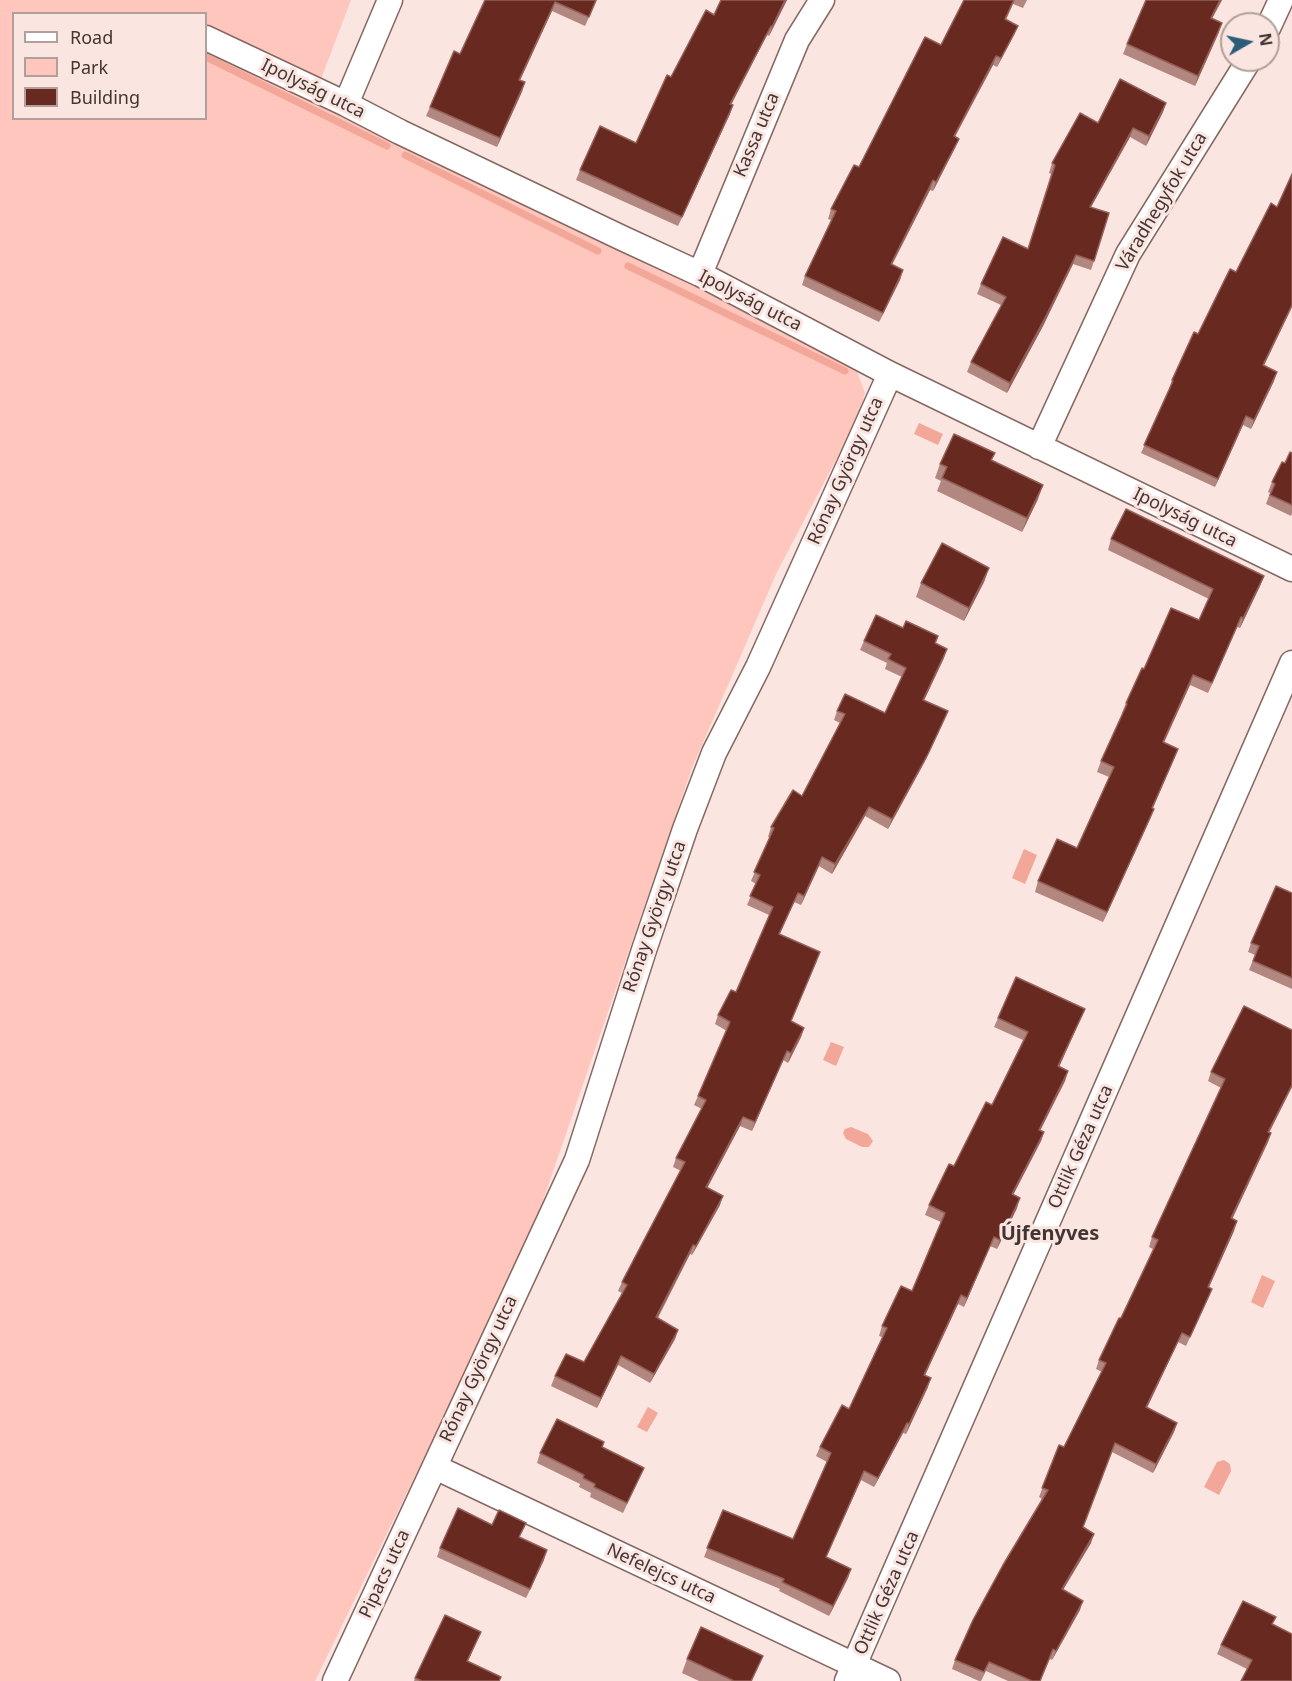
<!DOCTYPE html>
<html>
<head>
<meta charset="utf-8">
<style>
	body { margin:0 }
	#map { position:relative; width:1292px; height:1681px; overflow:hidden; background:#fbe5e1; font-family:"Noto Sans",sans-serif }
	canvas { display:block }
	.legend { position:absolute; left:12px; top:12px; width:195px; height:108px; box-sizing:border-box; background:#fbe5e1; border:2px solid #b19f9b; margin:0; padding:8px 10px; list-style:none; font-size:18px; color:#433533 }
	.legend li { display:flex; align-items:center; gap:12px; height:30px }
	.legend b { width:30px; border:2px solid #b19f9b }
	.north { position:absolute; left:1220px; top:12px; width:60px; height:60px; box-sizing:border-box; background:#fbe5e1; border:2px solid #b19f9b; border-radius:50%; rotate:81deg; font-size:16px; font-weight:700; line-height:24px; text-align:center; color:#433533 }
	.north::after { content:''; display:block; margin:auto; width:21px; height:27px; background:#2c5d7b; clip-path:polygon(50% 0,100% 100%,50% 72%,0 100%) }
</style>
</head>
<body>
<div id="map">
<canvas width="1292" height="1681"></canvas>
<ul class="legend">
<li><b style="height:8px;background:#fff"></b>Road</li>
<li><b style="height:16px;background:#fec6bc"></b>Park</li>
<li><b style="height:16px;background:#682920"></b>Building</li>
</ul>
<div class="north">N</div>
</div>
<script>
const ctx = document.querySelector('canvas').getContext('2d');
ctx.lineJoin = 'round';
function fill(path, color) { ctx.fillStyle = color; ctx.fill(path, 'evenodd'); }
const shape = rows => new Path2D(rows.map(r => 'M' + r).join(''));
function strokePath(path, color, width, dash) { ctx.strokeStyle = color; ctx.lineWidth = width; ctx.lineCap = dash ? 'butt' : 'round'; ctx.setLineDash(dash || []); ctx.stroke(path); }
function write(font, color, halo, rows, align = 'center') {
  ctx.font = font + ' "Noto Sans",sans-serif'; ctx.lineWidth = 6; ctx.setLineDash([]); ctx.textBaseline = 'middle'; ctx.strokeStyle = halo; ctx.fillStyle = color; for (const [text, x, y, turn = 0] of rows) {
    ctx.save(); ctx.translate(x, y); ctx.rotate((+turn || 0) * Math.PI / 180); ctx.textAlign = isNaN(turn) ? turn : align; if (halo) ctx.strokeText(text, 0, 0); ctx.fillText(text, 0, 0); ctx.restore();
  }
}
const green = shape([
	[0,0,351,0,313,100,622,238,857,371,865,393,858,418,777,572,692,768,528,1244,315,1681,0,1681],
	[14,14,206,14,206,118,14,118]
]);
const water = shape([
	[919,423,943,434,938,445,914,434],
	[1024,849,1037,855,1025,884,1012,878],
	[831,1042,844,1047,836,1066,823,1060],
	[851,1127,868,1134,873,1141,869,1147,862,1147,846,1139,843,1133,845,1129],
	[1262,1275,1275,1281,1263,1308,1251,1302],
	[648,1407,658,1413,647,1432,637,1427],
	[1224,1460,1230,1464,1231,1471,1219,1495,1204,1487,1217,1462]
]);
const stream = shape([
	[206,57,387,146],
	[405,155,598,251],
	[628,266,845,371]
]);
const minor = shape([
	[1268,28,1281,0],
	[206,38,346,104,400,132,622,238,700,274,890,374,1292,569],
	[346,104,390,0],
	[700,274,797,40,822,0],
	[1039,447,1128,254,1249,60],
	[435,1467,888,1681],
	[335,1681,577,1160,644,950,685,829,714,753,758,667,890,374],
	[847,1681,1292,663]
]);
const wall = shape([
	[485,0,597,0,585,26,552,11,520,80,525,82,497,147,426,116,430,107,460,54],
	[721,0,787,0,769,36,767,35,731,104,733,105,730,114,678,226,576,180,580,170,636,143,671,77,714,15],
	[964,0,1027,0,1023,8,1013,4,1006,20,1018,26,1014,35,997,67,993,65,955,137,959,139,955,148,933,191,930,190,892,265,903,270,900,280,879,322,802,285,805,276,831,220,828,219,831,209,941,45],
	[1222,0,1212,19,1219,32,1195,86,1123,54,1127,44],
	[1166,103,1163,112,1146,146,1130,137,1091,207,1094,261,1091,270,1073,264,1043,326,1007,393,967,372,971,362,1001,305,977,294,981,284,1028,249,1051,174,1049,173,1052,163,1098,123],
	[1264,365,1274,381,1251,429,1243,425,1215,487,1141,453,1170,389,1169,389,1172,380],
	[995,453,992,460,1038,499,1022,532,937,491,941,481,935,478,940,464],
	[1292,453,1292,513,1291,516,1266,504,1270,493,1268,492,1272,482],
	[1111,539,1264,576,1260,586,1240,628,1237,627,1208,693,1190,685,1164,743,1174,759,1153,808,1150,819,1103,922,1035,892,1038,881,1077,848,1109,777,1097,772,1101,761,1123,713,1122,713,1126,703,1144,669,1199,620,1209,599,1108,550],
	[989,568,984,582,964,621,916,597,921,583],
	[903,628,938,636,936,643,944,658,924,700,948,711,944,720,924,763,888,829,865,816,832,874,819,866,801,905,794,902,780,934,817,961,791,1021,804,1028,801,1037,788,1063,783,1060,752,1131,740,1126,707,1188,720,1205,692,1255,690,1254,658,1318,678,1330,675,1339,650,1383,618,1365,597,1408,551,1386,555,1376,584,1362,622,1293,618,1291,622,1282,681,1171,673,1167,676,1158,702,1109,694,1105,727,1031,715,1024,718,1015,736,992,769,915,747,905,756,884,751,881,770,837,768,837,771,827,802,796,840,723,834,720,837,711,885,713,902,677,885,669,887,663,860,650,864,641],
	[1292,893,1292,989,1249,970,1255,955,1248,952,1251,943],
	[1244,1006,1269,1132,1271,1133,1268,1142,1232,1219,1234,1231,1209,1287,1212,1289,1208,1298,1186,1346,1178,1342,1147,1408,1177,1423,1174,1432,1153,1473,1112,1452,1083,1527,1091,1543,1063,1590,1080,1610,1052,1660,1050,1659,1040,1681,1008,1681,986,1671,981,1681,979,1681,952,1669,955,1660,1042,1499,1039,1497,1059,1445,1064,1447,1102,1372,1096,1369,1099,1360,1121,1318,1153,1249,1149,1247,1152,1237,1221,1088,1208,1081,1211,1072],
	[1085,1009,1059,1067,1068,1071,1065,1081,1040,1130,1044,1132,1041,1141,1013,1195,1017,1208,997,1249,990,1246,964,1307,958,1304,925,1375,928,1387,906,1434,903,1433,874,1487,861,1480,826,1557,851,1569,848,1578,829,1616,779,1591,780,1589,704,1557,723,1510,793,1539,827,1462,816,1456,820,1447,849,1409,882,1337,879,1336,882,1326,912,1291,941,1222,925,1215,929,1205,992,1105,1023,1040,994,1027,998,1018],
	[602,1447,640,1477,623,1513,590,1497,591,1493,579,1487,580,1484,537,1463,540,1453],
	[520,1537,544,1560,526,1598,437,1557,440,1548],
	[1273,1624,1247,1669,1217,1654,1221,1645],
	[477,1641,468,1661,499,1681,414,1681,415,1678],
	[687,1659,757,1669,752,1681,699,1681,682,1673]
]);
const shadedWall = shape([
	[785,0,787,0,769,36,772,27],
	[1220,0,1222,0,1207,27,1211,18],
	[555,2,552,11,516,89,519,80],
	[1222,23,1219,32,1195,86,1198,76],
	[771,26,767,35,727,113,730,104],
	[1018,26,1014,35,997,67,1001,58],
	[996,56,993,65,950,145,954,136],
	[525,82,522,92,497,147,500,138],
	[1166,103,1163,112,1146,146,1149,136],
	[733,105,730,114,678,226,682,217],
	[1133,128,1130,137,1086,216,1090,207],
	[959,139,955,148,933,191,936,182],
	[933,180,930,190,887,274,891,264],
	[1076,255,1073,264,1043,326,1007,393,1010,383],
	[903,270,900,280,879,322,883,313],
	[1292,305,1292,307,1260,374,1263,365],
	[1277,372,1274,381,1251,429,1254,420],
	[1246,416,1243,425,1215,487,1218,479],
	[1043,485,1038,499,1022,532,1027,518],
	[989,568,984,582,964,621,969,608],
	[1264,576,1260,586,1240,628,1243,618],
	[1241,617,1237,627,1208,693,1212,683],
	[947,649,944,658,920,709,923,700],
	[1193,675,1190,685,1159,752,1163,742],
	[948,711,924,763,888,829,892,819],
	[1178,749,1174,759,1148,818,1152,808],
	[869,807,865,816,832,874,835,864],
	[1154,809,1150,819,1103,922,1107,912],
	[822,857,819,866,801,905,804,896],
	[1085,1009,1081,1018,1055,1076,1058,1066],
	[804,1028,801,1037,788,1063,791,1053],
	[787,1051,783,1060,752,1131,755,1122],
	[1068,1071,1065,1081,1036,1139,1039,1130],
	[1292,1085,1292,1087,1265,1141,1268,1132],
	[743,1117,740,1126,703,1196,706,1187],
	[1044,1132,1041,1141,1009,1203,1012,1194],
	[1271,1133,1268,1142,1228,1228,1231,1218],
	[723,1196,720,1205,692,1255,696,1246],
	[1020,1198,1017,1208,997,1249,1000,1240],
	[1237,1221,1234,1231,1205,1296,1208,1287],
	[994,1237,990,1246,964,1307,967,1298],
	[693,1245,690,1254,653,1326,656,1317],
	[961,1295,958,1304,921,1384,924,1375],
	[678,1330,675,1339,650,1383,654,1374],
	[1182,1333,1178,1342,1143,1416,1146,1407],
	[621,1356,618,1365,597,1408,601,1398],
	[931,1378,928,1387,906,1434,909,1424],
	[907,1423,903,1433,874,1487,878,1478],
	[1177,1423,1174,1432,1153,1473,1156,1464],
	[864,1471,861,1480,822,1566,826,1557],
	[1094,1534,1091,1543,1058,1598,1062,1589],
	[547,1550,544,1560,526,1598,530,1589],
	[851,1569,848,1578,829,1616,833,1606],
	[1083,1601,1080,1610,1052,1660,1056,1651],
	[481,1632,477,1641,464,1670,467,1661]
]);
const building = shape([
	[485,0,596,0,589,17,555,2,519,80,525,82,500,138,430,107,454,51,460,54,485,0],
	[721,0,785,0,772,27,771,26,730,104,733,105,682,217,580,170,600,126,636,143,667,75,671,77,706,10,714,15,721,0],
	[964,0,1014,0,1005,19,1018,26,1001,58,996,56,954,136,959,139,936,182,933,180,891,264,903,270,883,313,805,276,836,211,831,209,854,165,859,167,925,37,941,45,964,0],
	[1146,0,1220,0,1211,18,1222,23,1198,76,1127,44,1146,0],
	[1120,79,1166,103,1149,136,1133,128,1090,207,1109,213,1094,261,1076,255,1046,316,1010,383,971,362,1006,297,981,284,1003,237,1028,249,1055,165,1052,163,1080,113,1098,123,1120,79],
	[1292,174,1292,305,1263,365,1277,372,1254,420,1246,416,1218,479,1144,445,1173,381,1172,380,1194,332,1198,334,1230,269,1236,272,1271,203,1277,207,1292,174],
	[954,434,995,453,991,460,1043,485,1027,518,942,478,947,467,940,464,954,434],
	[1290,452,1292,453,1292,505,1270,495,1275,484,1272,482,1282,462,1285,463,1290,452],
	[1126,509,1264,576,1243,618,1241,617,1212,683,1193,675,1163,742,1178,749,1152,808,1154,809,1107,912,1038,881,1057,839,1077,848,1114,767,1101,761,1127,704,1126,703,1142,668,1144,669,1171,608,1199,620,1213,589,1111,539,1126,509],
	[942,543,989,568,969,608,921,583,942,543],
	[876,615,903,628,906,621,938,636,935,643,947,649,923,700,948,711,928,754,892,819,869,807,835,864,822,857,804,896,798,893,779,934,820,952,791,1021,804,1028,791,1053,787,1051,755,1122,743,1117,706,1187,723,1196,696,1246,693,1245,656,1317,678,1330,654,1374,621,1356,601,1398,555,1376,566,1354,584,1362,627,1285,622,1282,685,1162,676,1158,706,1100,698,1096,730,1022,718,1015,731,990,736,992,773,907,750,896,760,875,754,872,774,828,771,827,793,790,802,796,845,714,837,711,845,694,885,713,906,668,888,659,891,654,864,641,876,615],
	[1276,886,1292,893,1292,978,1253,961,1259,946,1251,943,1276,886],
	[1016,977,1085,1009,1058,1066,1068,1071,1039,1130,1044,1132,1012,1194,1020,1198,1000,1240,994,1237,967,1298,961,1295,924,1375,931,1378,909,1424,907,1423,878,1478,864,1471,826,1557,851,1569,833,1606,782,1582,784,1579,707,1548,723,1510,793,1539,831,1453,820,1447,842,1405,849,1409,887,1328,882,1326,901,1286,912,1291,945,1213,929,1205,949,1164,954,1166,986,1102,992,1105,1028,1032,998,1018,1016,977],
	[1244,1006,1292,1030,1292,1085,1268,1132,1271,1133,1231,1218,1237,1221,1208,1287,1212,1289,1190,1337,1182,1333,1146,1407,1177,1423,1156,1464,1115,1443,1083,1527,1094,1534,1062,1589,1083,1601,1056,1651,1053,1649,1040,1681,1032,1681,989,1662,984,1672,955,1660,973,1620,1003,1565,1048,1490,1042,1488,1059,1445,1064,1447,1106,1363,1099,1360,1119,1318,1121,1318,1158,1240,1152,1237,1225,1079,1211,1072,1244,1006],
	[557,1419,604,1442,602,1447,644,1468,627,1503,594,1487,595,1484,583,1478,584,1475,540,1453,557,1419],
	[458,1508,492,1525,499,1510,526,1523,519,1537,547,1550,530,1589,440,1548,458,1508],
	[1243,1601,1276,1617,1272,1624,1292,1634,1292,1681,1241,1681,1252,1660,1221,1645,1243,1601],
	[445,1615,481,1632,467,1661,501,1677,499,1681,422,1681,415,1678,445,1615],
	[701,1627,763,1656,751,1681,734,1681,687,1659,701,1627]
]);
const streetNames = [
	["Ipolyság utca",313,89,26],
	["Kassa utca",757,135,-67],
	["Váradhegyfok utca",1162,202,-59],
	["Ipolyság utca",750,301,27],
	["Rónay György utca",846,471,-66],
	["Ipolyság utca",1185,518,26],
	["Rónay György utca",655,917,-71],
	["Ottlik Géza utca",1081,1147,-66],
	["Rónay György utca",479,1369,-65],
	["Pipacs utca",385,1574,-65],
	["Nefelejcs utca",661,1574,25],
	["Ottlik Géza utca",887,1593,-66]
];
const neighbourhoodNames = [
	["Újfenyves",1050,1234]
];
fill(green, '#fec6bc');
fill(water, '#f2a799');
strokePath(stream, '#f2a799', 7);
strokePath(minor, '#866761', 27);
strokePath(minor, '#fff', 24);
fill(wall, '#b28780');
fill(shadedWall, '#94615a');
fill(building, '#682920');
strokePath(building, '#94615a', 1.5);
write('18px', '#433533', '#fbe5e1', streetNames);
write('bold 20px', '#433533', '#fbe5e1', neighbourhoodNames);
</script>
</body>
</html>
